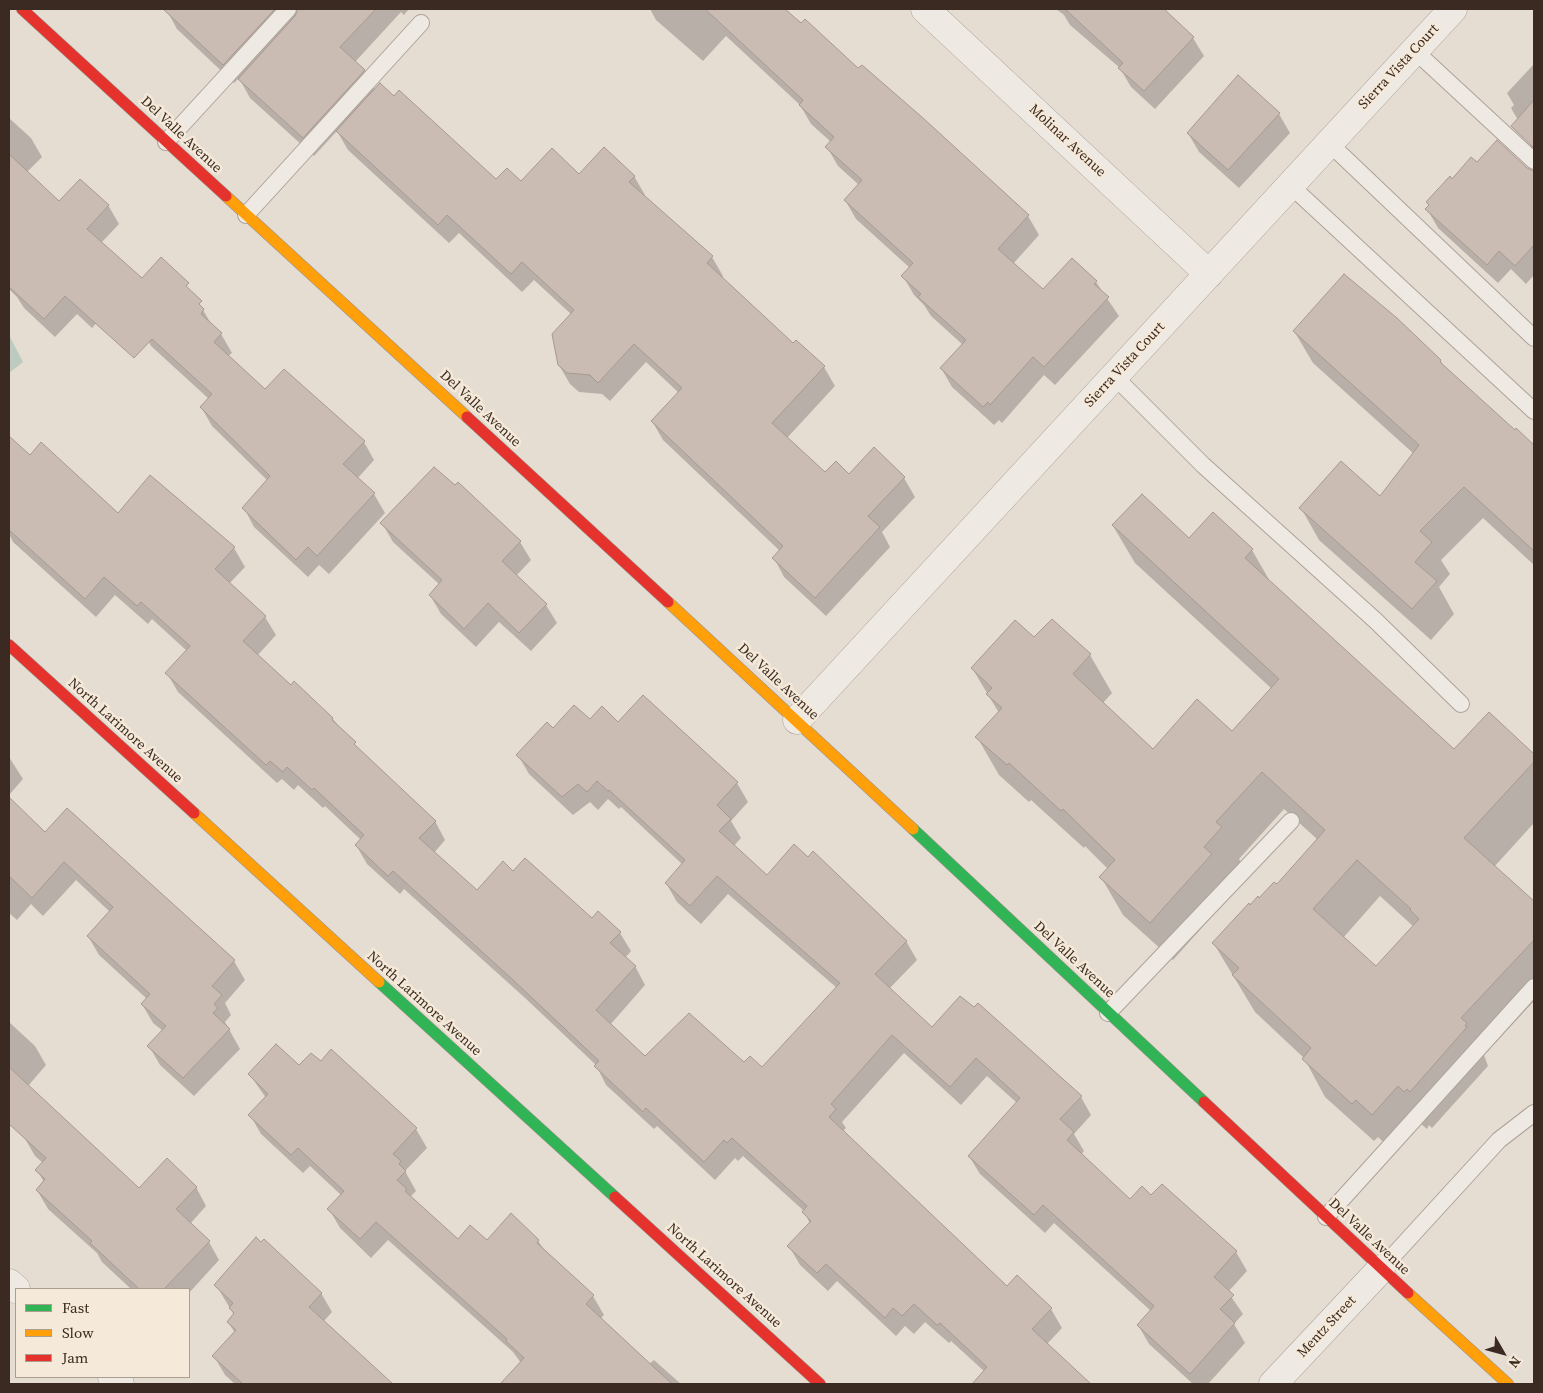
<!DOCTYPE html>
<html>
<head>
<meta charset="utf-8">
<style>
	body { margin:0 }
	#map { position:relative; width:1543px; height:1393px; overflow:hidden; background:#e6ddd2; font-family:"Source Serif 4",serif }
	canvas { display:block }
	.frame { position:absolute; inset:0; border:10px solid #3b2a21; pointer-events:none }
	.legend { position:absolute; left:15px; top:1288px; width:175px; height:90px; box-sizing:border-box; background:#f5e9d9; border:1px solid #ab9d8f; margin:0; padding:6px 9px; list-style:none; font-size:15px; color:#3b2a21 }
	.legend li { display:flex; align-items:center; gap:10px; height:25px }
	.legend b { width:25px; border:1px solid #ab9d8f }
	.north { position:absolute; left:1478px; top:1328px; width:50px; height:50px; -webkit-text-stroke:4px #f5e9d9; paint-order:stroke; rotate:128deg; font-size:14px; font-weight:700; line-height:20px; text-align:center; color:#3b2a21 }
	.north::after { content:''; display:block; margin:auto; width:18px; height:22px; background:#3b2a21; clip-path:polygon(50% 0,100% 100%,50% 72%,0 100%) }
</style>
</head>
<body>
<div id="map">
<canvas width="1543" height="1393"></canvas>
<div class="frame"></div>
<ul class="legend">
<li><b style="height:6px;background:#30b455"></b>Fast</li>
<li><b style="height:6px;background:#ff9f0a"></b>Slow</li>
<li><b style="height:6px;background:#e5322d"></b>Jam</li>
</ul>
<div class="north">N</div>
</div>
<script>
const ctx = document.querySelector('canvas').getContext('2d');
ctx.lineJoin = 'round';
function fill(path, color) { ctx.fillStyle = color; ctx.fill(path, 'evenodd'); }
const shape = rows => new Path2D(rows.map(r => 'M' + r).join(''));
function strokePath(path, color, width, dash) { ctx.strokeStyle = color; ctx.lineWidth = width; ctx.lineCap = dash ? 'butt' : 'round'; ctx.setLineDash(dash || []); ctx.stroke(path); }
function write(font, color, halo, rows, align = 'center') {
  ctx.font = font + ' "Source Serif 4",serif'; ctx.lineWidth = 5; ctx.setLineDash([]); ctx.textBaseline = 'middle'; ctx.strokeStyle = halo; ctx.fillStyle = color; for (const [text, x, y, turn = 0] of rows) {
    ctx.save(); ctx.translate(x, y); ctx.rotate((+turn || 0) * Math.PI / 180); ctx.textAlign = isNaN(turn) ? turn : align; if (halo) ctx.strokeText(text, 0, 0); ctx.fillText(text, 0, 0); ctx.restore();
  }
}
const water = shape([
	[9,335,23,362,9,373]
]);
const shadow = shape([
	[166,9,292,9,297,16,306,18,314,9,409,9,404,15,401,12,355,62,364,70,375,90,496,181,521,183,579,175,634,176,645,195,643,197,712,257,723,276,721,278,793,344,824,367,835,386,787,438,825,474,904,478,915,497,882,532,890,547,826,616,784,577,774,558,780,551,663,440,652,421,679,393,646,362,610,401,602,394,579,392,570,384,559,365,572,315,534,280,522,292,459,233,449,243,348,150,337,131,314,156,250,98,239,78,234,83,177,29],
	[650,9,784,9,858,70,862,67,1028,216,1039,235,1013,264,1043,291,1072,259,1096,282,1119,316,1055,385,1044,375,1002,423,999,420,994,425,952,387,941,368,963,345,931,316,924,305,914,295,903,276,910,268,856,219,845,200,859,185,838,166,827,147,831,142,811,124,800,105,726,36,703,61,656,20],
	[1056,9,1162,9,1193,38,1204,56,1155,109,1131,87,1120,68,1070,25,1064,15],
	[1534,64,1534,152,1517,121,1518,120,1511,108,1514,105,1507,93],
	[1279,114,1290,133,1239,188,1199,152,1188,133],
	[9,118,31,138,42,157,27,172,59,203,108,205,119,224,101,243,134,282,92,328,77,314,55,337,24,308,17,297,9,289],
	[1472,159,1477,164,1534,172,1534,275,1526,284,1511,269,1498,283,1438,228,1427,209,1430,206,1428,202],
	[178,283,203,310,213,327,221,334,232,353,228,356,265,391,364,442,374,460,357,479,374,494,385,513,329,574,319,565,308,577,254,527,244,508,268,481,212,426,201,407,209,399,151,346,141,327],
	[1294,331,1440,360,1445,368,1515,432,1516,430,1534,447,1534,565,1483,518,1441,560,1450,574,1439,587,1454,614,1431,640,1319,540,1301,508,1380,497,1414,454,1313,363],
	[9,437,30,457,118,515,234,548,245,567,229,584,265,617,276,635,257,656,291,686,332,718,360,751,435,821,445,840,434,853,477,892,513,872,592,920,620,933,631,951,625,958,635,966,645,985,610,1025,645,1058,744,1064,762,1069,837,988,728,894,701,924,677,902,666,883,683,865,621,807,619,809,608,799,598,810,590,802,573,815,529,774,518,755,553,730,590,721,618,723,737,783,748,802,731,821,741,838,734,846,767,876,906,941,917,960,889,989,932,1029,1081,1097,1091,1115,1074,1134,1084,1151,1081,1155,1130,1201,1151,1197,1162,1185,1236,1252,1247,1271,1228,1292,1243,1314,1234,1324,1245,1343,1208,1384,1193,1384,1149,1344,1138,1325,1151,1311,1054,1223,1045,1233,980,1174,969,1156,1017,1103,987,1076,961,1105,904,1053,842,1122,846,1128,842,1132,1007,1287,1017,1277,1051,1309,1062,1328,1047,1344,1091,1384,974,1384,985,1372,951,1341,949,1343,925,1322,914,1334,905,1326,896,1336,837,1281,828,1291,800,1265,789,1246,810,1224,804,1211,743,1156,738,1161,735,1158,715,1180,657,1126,654,1129,606,1085,596,1065,524,997,404,889,400,894,367,864,356,845,361,840,325,806,323,808,298,785,294,790,282,779,277,783,178,692,167,673,187,651,152,619,148,624,115,595,96,617,13,542,9,534],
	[382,523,520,542,531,560,516,576,546,605,557,623,531,651,499,622,476,647,441,614,430,595,440,585,393,542],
	[1113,526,1252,550,1271,583,1454,751,1489,714,1534,755,1534,823,1494,867,1534,903,1534,1001,1484,1055,1488,1066,1432,1128,1429,1125,1427,1129,1420,1123,1394,1152,1378,1137,1374,1141,1325,1097,1304,1058,1255,1012,1214,944,1250,906,1277,885,1318,840,1284,809,1239,859,1243,866,1233,893,1173,960,1123,915,1101,877,1108,869,1085,846,1084,848,1031,800,1029,802,999,775,977,737,999,713,972,668,1035,639,1052,620,1090,655,1112,693,1103,703,1153,751,1233,733,1272,689,1135,563],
	[1380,896,1414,927,1376,968,1343,938],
	[9,757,23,779,9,795],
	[9,799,45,834,67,810,234,961,245,980,225,1003,231,1015,225,1022,240,1049,194,1096,160,1065,149,1046,163,1031,153,1023,142,1004,147,999,99,955,88,936,110,912,76,880,43,916,31,904,17,920,9,913],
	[9,1022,35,1046,46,1065,11,1106,9,1104],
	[299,1067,416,1129,427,1148,405,1171,416,1191,410,1197,458,1240,538,1241,545,1251,593,1296,604,1315,600,1319,649,1364,654,1360,681,1384,505,1384,504,1382,521,1363,513,1352,388,1240,371,1258,340,1228,329,1209,341,1195,310,1166,303,1173,261,1134,250,1115,266,1098,250,1075],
	[24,1137,139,1190,196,1187,206,1206,190,1224,209,1242,219,1260,189,1293,189,1289,131,1289,102,1262,97,1253,48,1209,37,1190,44,1182,37,1170,43,1163,35,1156],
	[216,1285,321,1293,332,1312,323,1322,392,1384,235,1384,225,1375,214,1356,235,1333,228,1322,234,1315]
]);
const building = shape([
	[163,9,275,9,223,65,163,9],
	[298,9,376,9,340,47,365,70,303,138,238,79,295,16,298,9],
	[705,9,785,9,801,23,805,19,858,68,862,65,923,118,1029,215,998,249,1043,289,1072,258,1097,281,1094,284,1109,297,1044,367,1033,357,990,405,988,402,983,407,940,368,966,340,918,297,921,294,901,276,913,263,844,200,862,180,825,147,834,137,799,105,803,100,705,9],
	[1065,9,1164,9,1194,37,1144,91,1118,68,1123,63,1065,9],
	[1238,75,1280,113,1228,170,1187,133,1238,75],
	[380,83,394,96,399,90,496,179,507,168,521,181,552,148,579,174,604,147,635,176,629,182,713,256,707,263,793,343,796,340,825,366,772,423,825,472,836,461,849,474,874,447,905,477,868,516,880,527,815,598,772,558,783,546,651,421,682,388,634,344,598,383,590,375,567,373,558,365,552,334,574,310,522,262,511,274,447,215,438,225,336,131,380,83],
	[1534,100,1534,148,1511,126,1534,100],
	[1497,140,1527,168,1534,171,1534,245,1515,266,1499,251,1487,265,1425,209,1429,205,1426,202,1450,176,1452,179,1471,157,1477,162,1497,140],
	[9,154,59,201,80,179,109,205,87,229,142,278,161,257,189,283,186,286,202,301,199,304,204,309,201,314,222,333,214,342,265,389,284,369,365,441,343,464,375,493,317,556,308,547,296,560,242,508,270,476,200,407,212,394,152,339,134,358,65,296,44,319,9,287,9,154],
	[1344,274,1397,318,1441,360,1440,362,1515,430,1516,428,1534,445,1534,551,1464,487,1420,531,1432,542,1415,562,1437,581,1412,609,1299,508,1341,461,1380,496,1419,445,1293,331,1344,274],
	[9,436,30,455,41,442,118,513,150,475,235,547,215,569,266,616,243,641,291,685,294,681,333,718,332,720,356,742,354,744,436,821,419,838,477,890,503,861,513,871,525,858,592,918,598,911,621,932,610,943,636,966,596,1010,645,1056,689,1013,744,1062,750,1056,762,1067,840,983,717,876,690,906,665,883,685,860,609,790,608,791,597,781,587,792,578,784,562,797,516,755,547,722,553,728,574,705,590,719,602,706,618,722,643,695,738,782,717,805,731,819,719,831,767,875,794,844,808,857,813,851,907,941,875,974,932,1027,960,996,974,1007,978,1003,1082,1096,1060,1119,1074,1132,1067,1140,1130,1199,1142,1186,1151,1195,1162,1184,1237,1251,1214,1277,1234,1295,1220,1309,1235,1323,1190,1374,1137,1325,1154,1306,1043,1205,1034,1215,968,1156,1020,1098,976,1058,950,1087,892,1035,831,1104,836,1109,829,1117,1007,1286,1017,1275,1052,1308,1032,1329,1091,1384,972,1384,987,1367,940,1323,937,1325,914,1304,902,1316,893,1308,885,1318,826,1264,817,1273,787,1246,811,1221,802,1212,807,1206,732,1138,727,1143,724,1140,704,1162,646,1108,643,1112,594,1066,599,1061,512,979,393,871,388,876,355,845,364,835,314,788,312,790,287,767,283,772,270,761,266,765,165,673,190,646,141,602,137,606,104,577,85,599,9,530,9,436],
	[434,467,455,485,458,482,521,541,502,561,547,604,519,633,488,603,464,629,429,595,442,580,380,523,434,467],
	[1142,494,1189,538,1213,512,1253,549,1245,558,1454,749,1489,712,1534,754,1534,762,1464,838,1534,901,1534,940,1461,1018,1467,1023,1465,1026,1467,1027,1410,1092,1407,1089,1404,1092,1398,1086,1372,1115,1356,1100,1352,1104,1302,1059,1311,1048,1232,975,1239,968,1212,943,1249,903,1250,905,1258,896,1259,898,1274,882,1277,884,1325,830,1262,772,1216,822,1222,827,1204,847,1212,854,1150,923,1099,877,1115,860,1063,809,1061,811,1009,763,1007,765,975,737,1002,708,986,694,992,688,971,668,1015,620,1034,637,1052,619,1091,654,1073,674,1153,749,1197,699,1232,731,1279,679,1112,525,1142,494],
	[1357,860,1411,909,1410,910,1419,919,1376,966,1313,909,1357,860],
	[9,797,45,832,67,808,235,960,212,986,222,995,214,1004,218,1008,213,1013,230,1029,183,1078,147,1046,166,1026,141,1004,150,994,87,936,113,907,64,862,32,898,9,876,9,797],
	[276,1044,299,1065,311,1053,321,1061,331,1049,417,1128,393,1154,401,1161,399,1164,406,1171,397,1180,407,1189,405,1191,458,1239,470,1225,487,1240,511,1213,539,1240,537,1243,594,1295,586,1304,672,1384,500,1384,524,1358,506,1341,507,1339,376,1222,360,1239,327,1209,344,1191,298,1148,291,1155,248,1115,268,1094,248,1074,276,1044],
	[9,1067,139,1188,167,1158,197,1187,176,1209,210,1241,164,1289,139,1289,90,1243,92,1241,36,1190,45,1179,35,1170,46,1158,9,1124,9,1067],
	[256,1237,261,1242,264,1239,322,1293,309,1307,393,1384,243,1384,212,1356,236,1330,227,1322,234,1313,229,1308,233,1303,214,1285,256,1237]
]);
const lane = shape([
	[1414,50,1534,161],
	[166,142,288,9],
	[1329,143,1534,338],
	[1290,185,1534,411],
	[246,215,421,23],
	[1114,376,1203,465,1376,621,1461,704],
	[1108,1013,1291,821],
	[1326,1217,1534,987],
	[1381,1269,1499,1140,1534,1113]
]);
const street = shape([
	[925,9,1209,274],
	[797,720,1453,9],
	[9,1283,16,1289],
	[112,1377,120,1384],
	[1273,1384,1381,1269]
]);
const fast = shape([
	[913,829,1204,1102],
	[379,982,615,1197]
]);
const slow = shape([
	[226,196,467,417],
	[668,602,913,829],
	[194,813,379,982],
	[1408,1293,1508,1384]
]);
const jam = shape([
	[22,9,226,196],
	[467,417,668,602],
	[9,645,194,813],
	[1204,1102,1408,1293],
	[615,1197,820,1384]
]);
const streetNames = [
	["Sierra Vista Court",1399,67,-47],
	["Del Valle Avenue",181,135,43],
	["Molinar Avenue",1067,141,43],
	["Sierra Vista Court",1125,365,-47],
	["Del Valle Avenue",480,409,43],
	["Del Valle Avenue",778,682,43],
	["North Larimore Avenue",125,731,42],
	["Del Valle Avenue",1074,960,43],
	["North Larimore Avenue",424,1004,42],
	["Del Valle Avenue",1369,1237,43],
	["North Larimore Avenue",724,1276,42],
	["Mentz Street",1327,1327,-47]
];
fill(water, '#bccac0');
fill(shadow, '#0003');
fill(building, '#cabbb3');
strokePath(building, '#a79890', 1);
strokePath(lane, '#aca29a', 18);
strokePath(street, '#aca29a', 29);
strokePath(fast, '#9b928a', 12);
strokePath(slow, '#9b928a', 12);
strokePath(jam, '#9b928a', 12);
strokePath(lane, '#eee9e3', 16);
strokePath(street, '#eee9e3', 28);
strokePath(fast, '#30b455', 11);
strokePath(slow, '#ff9f0a', 11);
strokePath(jam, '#e5322d', 11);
write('14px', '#3b2a21', '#f5e9d9', streetNames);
</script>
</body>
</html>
